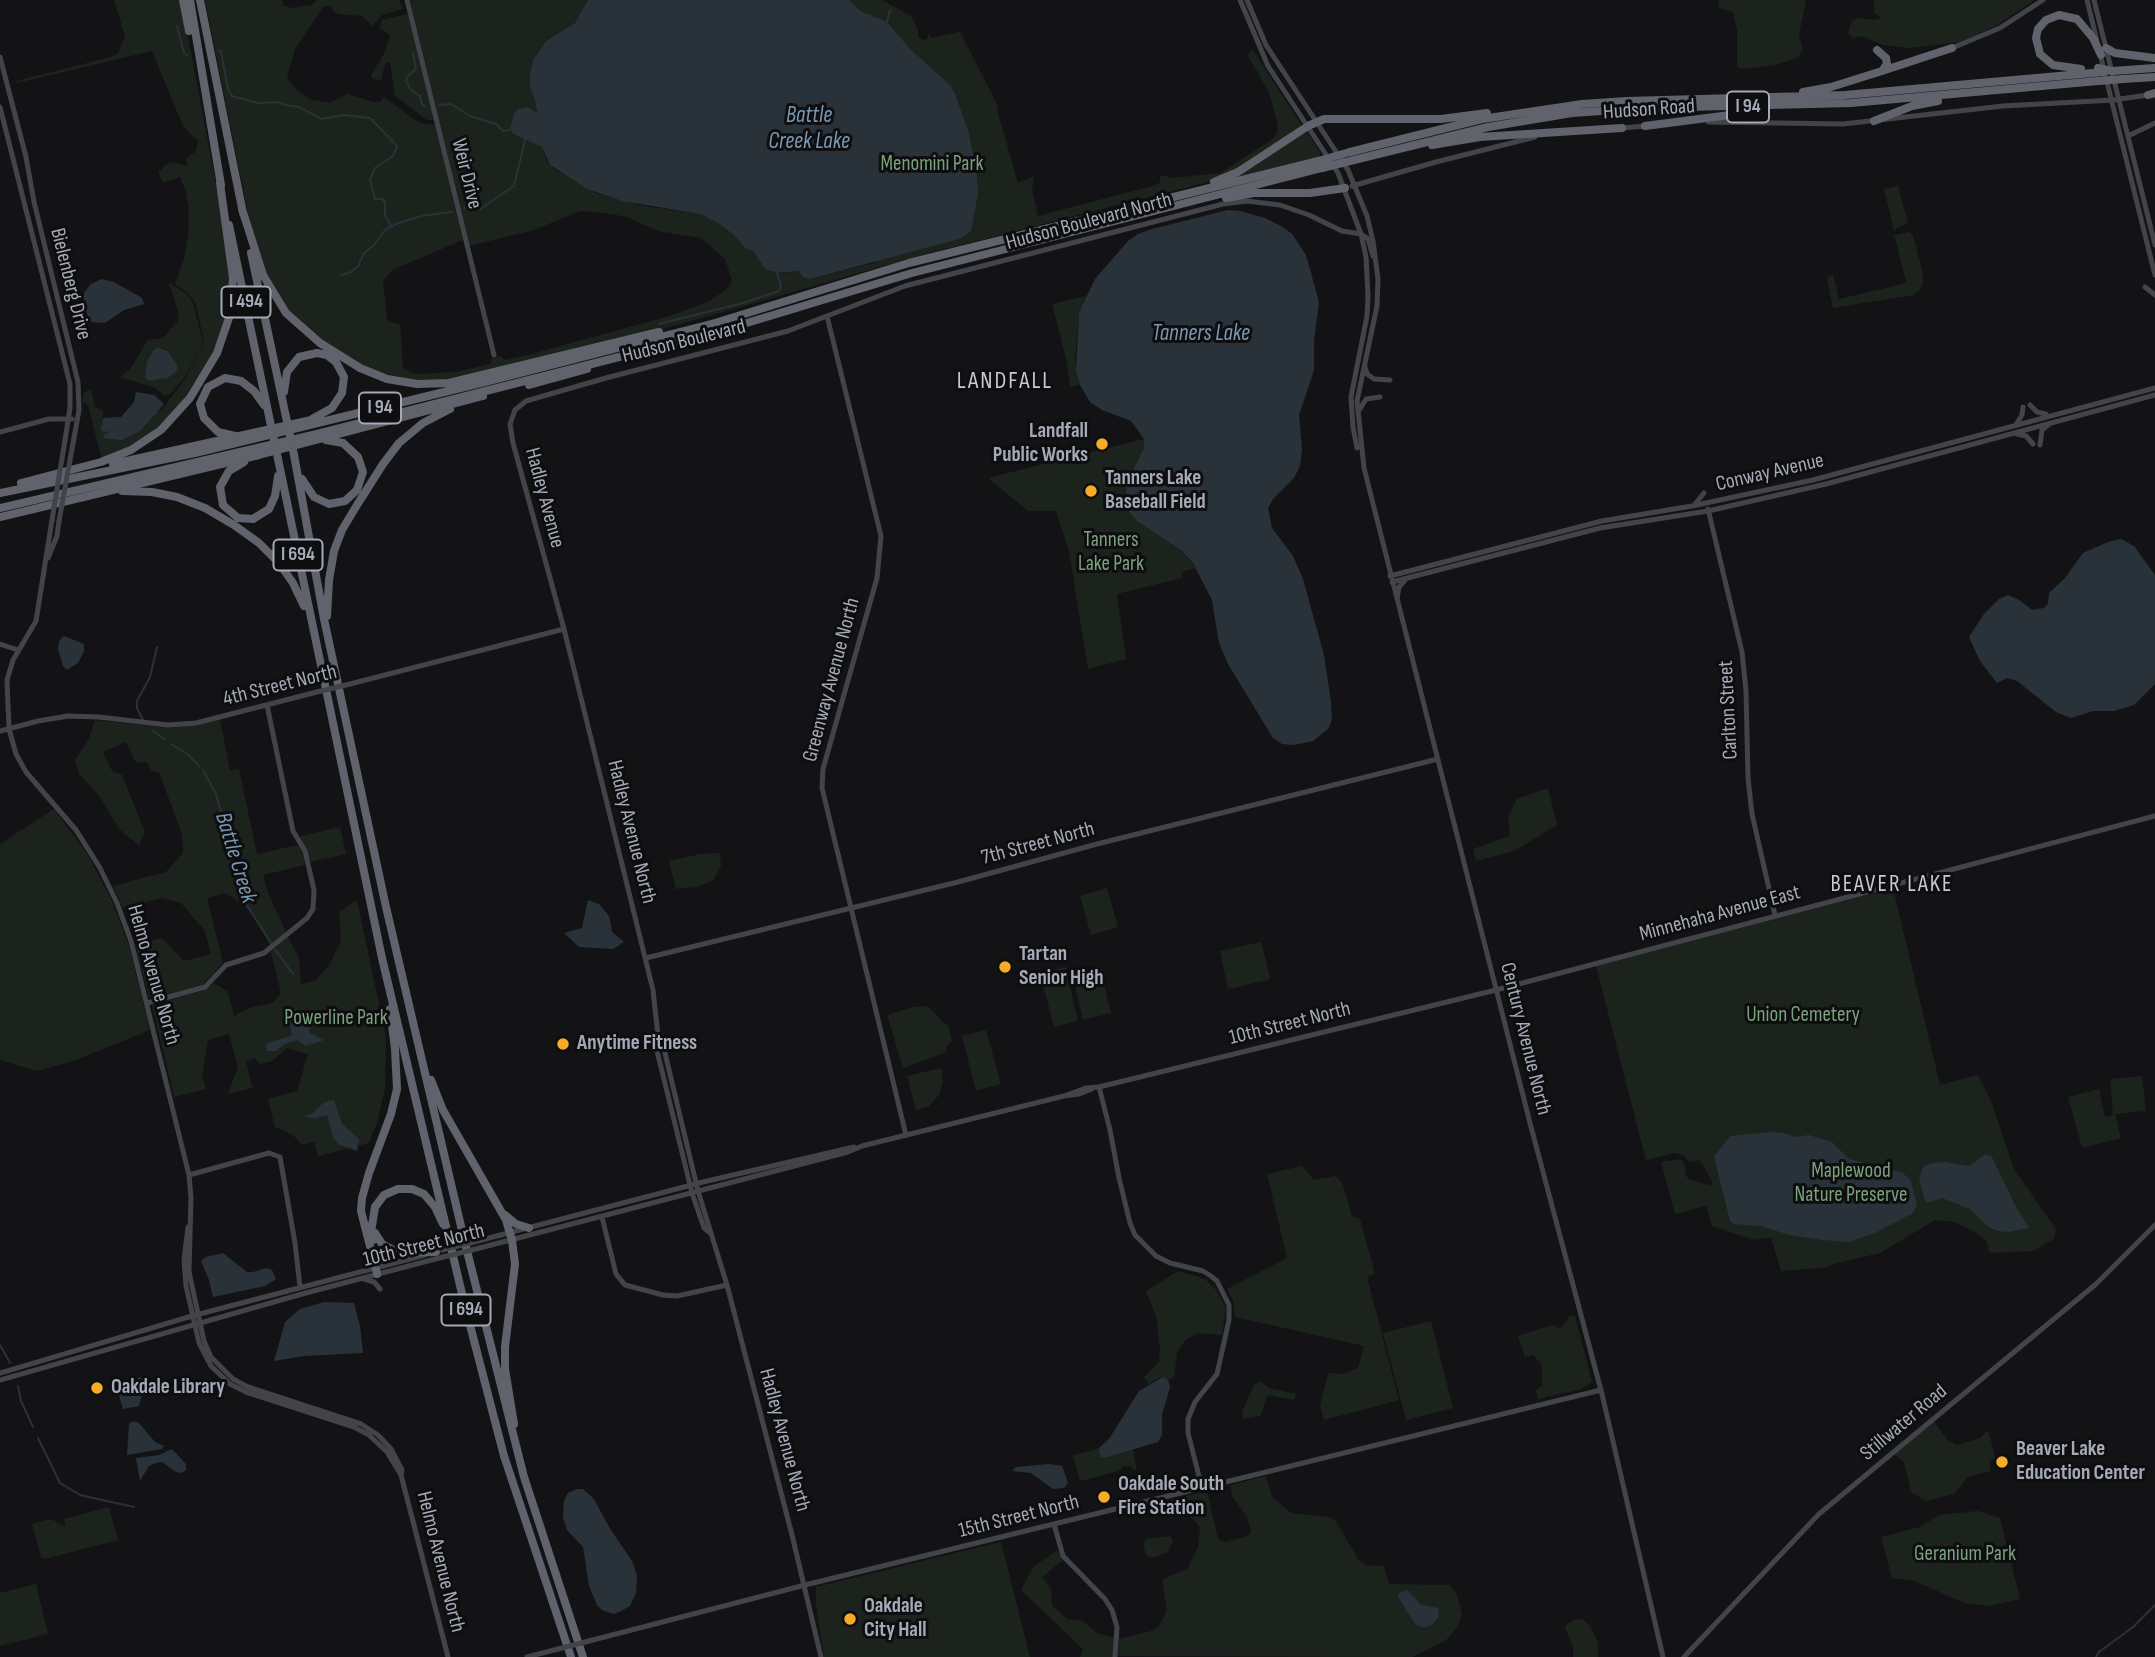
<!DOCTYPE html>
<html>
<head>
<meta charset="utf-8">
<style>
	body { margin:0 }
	canvas { display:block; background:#131315 }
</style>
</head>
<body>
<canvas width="2155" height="1657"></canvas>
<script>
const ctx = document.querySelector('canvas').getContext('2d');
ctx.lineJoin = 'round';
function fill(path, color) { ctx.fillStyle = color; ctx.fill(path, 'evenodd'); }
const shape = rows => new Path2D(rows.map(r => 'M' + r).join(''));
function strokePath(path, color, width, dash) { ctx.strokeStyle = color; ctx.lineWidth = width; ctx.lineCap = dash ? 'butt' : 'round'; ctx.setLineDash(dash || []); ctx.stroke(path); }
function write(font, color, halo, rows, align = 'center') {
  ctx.font = font + ' "Sofia Sans Condensed",sans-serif'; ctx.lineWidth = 6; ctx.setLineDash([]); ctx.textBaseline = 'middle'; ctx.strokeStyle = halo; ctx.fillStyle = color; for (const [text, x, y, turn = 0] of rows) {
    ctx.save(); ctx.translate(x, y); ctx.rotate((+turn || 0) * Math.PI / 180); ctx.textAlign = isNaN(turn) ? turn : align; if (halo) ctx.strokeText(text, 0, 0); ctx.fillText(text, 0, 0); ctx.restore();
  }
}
const green = shape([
	[114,0,181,0,221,211,230,280,228,310,219,344,187,398,151,436,102,460,88,405,82,402,84,393,91,389,95,407,103,411,102,426,105,430,122,429,142,422,163,408,186,378,204,342,196,304,188,293,175,284,184,259,188,236,189,211,186,192,180,177,163,183,158,172,170,162,188,166,186,159,196,151,198,141,183,126,152,51,17,83,16,81,111,57,118,53,125,36],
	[205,0,282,0,284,6,292,8,311,5,317,0,399,0,403,9,382,15,373,26,362,16,339,14,334,12,330,5,323,7,295,49,287,77,295,89,312,100,330,103,348,94,373,102,380,102,384,97,413,119,424,124,435,124,463,240,394,269,383,280,387,319,390,322,400,324,403,367,414,374,457,372,490,364,492,358,500,356,505,360,524,356,670,316,710,301,728,288,732,280,725,259,701,238,658,231,627,217,605,213,580,211,534,230,469,246,410,0,588,0,575,23,546,41,533,60,530,89,535,99,537,113,528,107,514,113,510,128,513,134,542,147,547,161,554,169,598,194,638,205,700,214,718,223,734,235,745,248,754,252,771,272,784,273,799,271,810,279,877,262,811,0,882,0,911,16,918,29,918,37,922,40,927,39,929,34,931,38,960,32,998,106,997,110,1018,183,1034,176,1032,191,1038,216,1156,185,1160,182,1160,175,1172,178,1220,173,1273,139,1278,131,1277,122,1269,92,1248,56,1252,49,1302,126,1225,177,1208,182,922,255,677,325,448,381,412,381,373,372,324,344,295,320,272,289,253,237],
	[1726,0,1806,0,1799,35,1803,51,1797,58,1775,65,1743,69,1737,67,1737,30,1733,12,1719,8,1718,1],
	[1877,0,2034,0,1996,26,1960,42,1910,48,1883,45,1862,36,1853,38,1848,33,1852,20,1860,18,1875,20,1881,18,1874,12,1874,1],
	[407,14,409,17,434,119,432,120,427,120,395,96,390,62,385,64,381,81,372,78,371,75,382,58,390,37,389,34,379,28,382,20],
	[1306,131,1320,152,1320,156,1225,180],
	[1898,186,1908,223,1894,230,1884,189],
	[1909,232,1913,236,1922,269,1923,282,1920,290,1913,295,1833,308,1827,278,1829,276,1833,275,1839,299,1903,284,1906,281,1895,238,1892,236],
	[169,283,187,294,193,303,203,343,186,376,171,393,165,396,155,388,120,377,131,368,148,340,163,338,177,322,179,314],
	[158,347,166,349,178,369,168,378,149,381,145,375,147,364,151,354],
	[1086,296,1079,314,1078,323,1075,364,1080,385,1070,387,1067,363,1052,304],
	[1144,439,1144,448,1125,486,1127,505,1147,527,1181,550,1196,568,1181,572,1182,578,1117,594,1126,659,1088,669,1069,551,1056,511,1028,511,988,478],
	[95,720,170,728,220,720,230,770,239,769,257,854,298,845,302,852,305,865,263,875,268,893,286,932,270,945,260,925,244,904,225,893,207,898,223,963,202,985,153,999,149,997,135,944,162,938,184,961,211,954,205,931,181,903,161,898,123,908,113,886,166,872,183,853,182,834,159,772,151,771,147,762,138,763,134,759,126,742,103,752,112,771,122,775,145,832,139,845,119,829,98,794,79,774,75,760,88,741],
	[1548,788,1557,825,1514,851,1476,861,1473,849,1510,836,1508,816,1517,799],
	[54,809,88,855,112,901,129,946,150,1030,73,1061,37,1071,0,1060,0,844],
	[340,827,346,854,310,862,306,848,298,837],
	[720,853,721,867,713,880,697,887,676,889,669,861,700,854],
	[1107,888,1118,927,1091,935,1080,896],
	[1893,888,1940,1085,1978,1075,1991,1101,2014,1169,2056,1229,2054,1239,2033,1251,1989,1253,1987,1242,1975,1232,1954,1222,1935,1220,1880,1253,1833,1264,1829,1267,1781,1271,1771,1237,1754,1240,1712,1226,1706,1206,1675,1214,1661,1162,1681,1159,1686,1167,1685,1175,1689,1179,1711,1186,1712,1181,1700,1160,1689,1162,1683,1155,1675,1153,1646,1160,1596,966],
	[357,900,386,1037,385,1088,378,1120,369,1143,318,1156,314,1142,302,1145,293,1135,275,1127,268,1099,297,1091,308,1054,287,1048,272,1061,260,1064,255,1058,246,1061,252,1088,228,1094,238,1067,229,1034,208,1040,202,1076,206,1089,174,1097,152,1005,202,991,214,983,228,992,234,1016,249,1008,273,1003,281,993,271,952,288,937,299,958,301,984,316,980,330,964,341,941,339,912],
	[1261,942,1270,977,1268,980,1228,989,1220,951],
	[1065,967,1078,1021,1054,1027,1040,973],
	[1100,967,1111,1013,1083,1020,1072,974],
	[928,1006,949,1028,952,1040,946,1048,947,1052,903,1068,887,1015,914,1007],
	[986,1030,1001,1084,976,1091,962,1036],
	[941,1068,943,1081,939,1095,929,1106,916,1110,907,1076],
	[2142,1076,2146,1111,2115,1114,2121,1138,2082,1148,2068,1097,2099,1089,2105,1117,2113,1115,2110,1079],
	[1302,1166,1314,1180,1336,1176,1343,1185,1352,1216,1360,1219,1375,1274,1367,1277,1399,1400,1324,1420,1320,1406,1328,1373,1344,1374,1358,1368,1364,1346,1235,1317,1233,1300,1227,1289,1287,1258,1267,1174],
	[1178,1271,1205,1279,1217,1291,1226,1308,1222,1335,1198,1333,1185,1340,1177,1353,1174,1377,1168,1380,1163,1377,1159,1378,1149,1384,1144,1377,1159,1362,1160,1349,1156,1316,1146,1291],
	[1570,1316,1575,1316,1592,1382,1581,1389,1538,1399,1536,1390,1542,1386,1542,1365,1533,1355,1525,1357,1518,1336,1552,1325,1560,1329],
	[1431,1321,1453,1408,1406,1420,1383,1333],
	[1260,1381,1269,1388,1296,1394,1294,1400,1268,1395,1260,1416,1243,1419,1242,1412,1254,1385],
	[1932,1419,1948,1440,1957,1445,1980,1438,1988,1430,1996,1459,1989,1461,1991,1471,1968,1477,1954,1494,1926,1501,1911,1492,1904,1462,1892,1453],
	[1098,1449,1101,1457,1133,1450,1137,1471,1130,1466,1124,1466,1119,1471,1080,1481,1073,1455],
	[1266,1476,1272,1497,1291,1513,1329,1517,1336,1521,1358,1559,1365,1565,1384,1566,1389,1584,1450,1585,1457,1595,1462,1615,1457,1628,1446,1640,1412,1657,1118,1656,1119,1639,1151,1631,1158,1627,1167,1611,1162,1580,1188,1568,1198,1547,1200,1528,1194,1520,1178,1509,1161,1508,1158,1503,1207,1491,1218,1539,1224,1542,1248,1536,1251,1531,1247,1517,1232,1496,1231,1485],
	[109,1507,118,1540,45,1559,41,1557,32,1524,51,1519,66,1527,64,1519],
	[1978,1511,2000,1518,2020,1599,1989,1606,1964,1603,1915,1581,1892,1578,1881,1537,1920,1527,1939,1515],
	[1170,1536,1173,1541,1168,1552,1152,1558,1146,1555,1143,1544,1146,1539],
	[1001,1542,1030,1657,824,1657,816,1605,816,1587],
	[1057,1550,1063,1560,1042,1577,1051,1589,1052,1605,1067,1619,1083,1621,1097,1633,1114,1638,1113,1657,1080,1657,1083,1649,1021,1590,1033,1567],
	[36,1584,48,1634,0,1646,0,1593],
	[1575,1619,1584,1620,1591,1627,1598,1643,1598,1657,1573,1657,1573,1647,1565,1628,1567,1624]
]);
const water = shape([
	[588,0,849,0,860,11,887,22,909,48,950,85,955,94,968,130,977,173,978,194,971,231,959,239,810,279,803,277,799,271,777,273,765,269,754,252,745,248,734,235,718,223,700,214,622,201,587,189,550,165,542,147,513,134,510,128,514,113,519,109,528,107,537,113,535,99,530,89,530,75,533,60,546,41,575,23],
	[1228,210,1240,211,1265,218,1281,226,1292,234,1306,255,1319,302,1314,340,1314,370,1299,415,1302,449,1300,466,1294,478,1273,499,1268,508,1272,528,1293,556,1303,579,1324,655,1331,702,1332,720,1328,729,1313,741,1294,745,1282,744,1273,738,1228,664,1219,643,1212,600,1193,563,1181,550,1137,521,1129,512,1125,486,1144,448,1144,439,1131,421,1102,410,1090,402,1080,385,1076,370,1079,314,1082,306,1095,279,1128,241,1138,234,1152,229],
	[102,279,114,282,142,298,144,304,124,310,105,323,91,322,84,307,84,293,91,284],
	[158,347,168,351,177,365,178,370,168,378,148,381,145,376,147,362,153,351],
	[136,392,154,395,164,404,140,431,121,440,104,438,103,435,110,432,101,431,103,418,121,417,134,402],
	[2121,539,2134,546,2155,575,2155,684,2134,705,2114,711,2093,711,2071,718,2056,712,2017,681,2007,678,1997,683,1980,661,1969,637,1984,614,1999,599,2008,595,2019,600,2032,610,2044,608,2048,604,2049,593,2065,578,2083,553,2108,542],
	[64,636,84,644,84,651,78,663,67,670,63,666,58,649,59,641],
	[588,900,599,904,609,916,612,932,624,942,613,949,579,947,564,933,582,928],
	[292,1008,303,1012,311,1019,309,1033,324,1040,306,1046,297,1040,284,1044,276,1051,267,1051,266,1044,292,1035,287,1011],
	[334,1100,342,1124,359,1139,357,1151,338,1144,333,1137,327,1115,316,1118,304,1117,313,1113,324,1102],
	[1771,1132,1785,1133,1794,1137,1809,1135,1832,1142,1849,1159,1902,1172,1911,1181,1917,1205,1913,1213,1875,1233,1849,1242,1823,1240,1789,1235,1761,1226,1734,1224,1730,1221,1714,1157,1730,1136],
	[1985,1154,1992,1157,2014,1203,2029,1228,2008,1232,1997,1231,1986,1225,1970,1209,1942,1198,1927,1203,1924,1198,1919,1179,1923,1167,1932,1163,1945,1162,1970,1166],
	[223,1253,247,1272,253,1272,266,1268,272,1270,276,1279,265,1286,213,1297,209,1280,201,1261,206,1257],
	[324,1302,354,1303,360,1326,363,1353,304,1356,274,1361,285,1322,300,1309],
	[140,1377,145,1383,139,1406,123,1409,117,1388,126,1386],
	[1163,1377,1168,1380,1170,1387,1162,1415,1162,1435,1158,1442,1108,1457,1101,1457,1098,1449,1109,1439,1139,1391],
	[133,1421,139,1423,155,1442,164,1446,162,1449,127,1455,129,1424],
	[172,1449,186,1464,186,1470,181,1473,176,1472,162,1462,156,1463,149,1466,140,1481,136,1458,159,1455],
	[1049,1464,1062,1466,1068,1483,1064,1488,1053,1489,1031,1473,1012,1471,1016,1467],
	[577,1489,583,1489,594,1499,609,1527,632,1561,637,1576,636,1593,630,1606,621,1611,614,1614,602,1610,597,1605,589,1586,583,1547,567,1530,563,1517,564,1501,568,1493],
	[1407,1590,1421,1605,1438,1608,1439,1617,1433,1624,1424,1628,1415,1624,1398,1597,1399,1593]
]);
const stream = shape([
	[887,22,890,10],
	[177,26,184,53,187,55],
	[218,50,221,52,228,89,232,96,258,103,278,102,285,105,299,107,322,119,344,115,370,118,373,121,397,146,393,156,375,168,370,180,375,199,382,199,385,202,385,215,391,226],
	[413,53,416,69,408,76,406,80,410,89,420,96,422,105,425,106],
	[439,105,451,104,470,116,496,124,503,131,510,130],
	[464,208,476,206,480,209,514,186,525,140],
	[341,275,351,272,358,266,364,253,374,245,385,230,396,224,421,216,452,212],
	[659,324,743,303,779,291,781,285,777,273],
	[143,720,137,708,137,701,150,677,157,647],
	[153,731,164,739],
	[171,744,187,754,200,767],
	[203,770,216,794,246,904,271,943],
	[275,949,293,974],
	[0,1345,10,1363],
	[18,1386,21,1401,33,1427],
	[38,1438,60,1483,80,1495,134,1507],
	[2096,1657,2099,1652,2133,1627,2155,1605]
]);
const secondary = shape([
	[407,0,494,355],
	[1240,0,1268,66,1338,173,1361,234,1366,257,1368,296,1367,316,1351,397,1353,427,1357,448],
	[1247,0,1266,45,1348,170,1367,216,1373,241,1378,279,1377,306,1357,401,1364,468,1530,1123,1602,1394,1663,1657],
	[2087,0,2097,41],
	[2094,0,2155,245],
	[1952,48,2000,28,2043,0],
	[2100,54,2155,275],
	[0,57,26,157,34,202,78,382,79,410,74,438],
	[0,107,70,384,70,408,65,440],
	[1708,122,1843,124,2003,106,2113,100,2148,95],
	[1621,128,1646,126],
	[2128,136,2155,123],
	[1352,186,1436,162,1535,137],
	[1361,234,1368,239,1373,256],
	[2145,287,2155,295],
	[827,316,881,536,877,578,823,769,822,788,906,1135],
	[1365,367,1367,374,1374,379,1390,380],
	[2030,405,2037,412,2046,414],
	[1358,412,1366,399,1380,397],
	[2017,423,2022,415,2023,407],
	[0,432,49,419,72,419],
	[2017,434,2026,436,2033,444],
	[2040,445,2042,430,2049,424],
	[1695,504,1704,493],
	[1708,509,1742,652,1746,691,1748,778,1752,814,1775,915],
	[52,520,36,621,13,660,7,680,9,729,16,754,26,772,76,830,100,868,117,903,131,941,189,1175,191,1198,189,1272,204,1341,211,1357,233,1379,248,1387,361,1424,378,1435,391,1449,402,1470,401,1475,448,1657],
	[48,558,57,536,59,521],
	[1390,576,1602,521,1692,506,1813,480,2155,388],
	[1392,582,1600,528,1708,511,1826,484,2155,395],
	[1397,599,1399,587,1405,580],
	[0,644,18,650],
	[350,684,564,629],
	[0,731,38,721,68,716,99,717,168,725,196,723,317,692],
	[646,958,958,882,1097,844,1438,759],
	[147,1003,205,987,226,965,264,953,307,918,313,909,314,890,305,851,293,831,267,705],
	[659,1045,664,1049,698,1191,727,1285,792,1535,821,1657],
	[1099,1087,1110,1130,1119,1178,1130,1223,1135,1235,1156,1256,1170,1263,1203,1271,1211,1276,1217,1281,1229,1305,1229,1320,1217,1374,1195,1402,1188,1419,1188,1433,1202,1488],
	[1064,1096,1086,1088,1099,1087,1496,990,2155,816],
	[189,1175,269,1153,280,1157,295,1243,300,1287],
	[602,1217,616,1274,625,1285,663,1295,677,1296,727,1285],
	[188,1227,184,1260,186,1286,199,1343,211,1366,230,1384,246,1392,354,1427,369,1435,387,1452,401,1475],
	[709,1232,704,1228,692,1193,657,1051,659,1045,653,990,564,629,513,443,510,424,515,410,526,401,606,378,788,331,905,286,1223,204,1247,201,1280,205,1309,215,1342,231,1361,234],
	[470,1243,703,1182,854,1147],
	[472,1250,848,1152,862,1146,1064,1096,1079,1094,1092,1089],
	[364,1279,374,1282,380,1289],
	[0,1373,192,1316,425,1255],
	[0,1380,302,1294,443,1257],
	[1054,1524,1063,1556,1105,1599,1112,1610,1117,1627,1115,1657],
	[589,1641,805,1585,1601,1390],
	[527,1657,558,1649],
	[1684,1657,1819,1514,2096,1284,2155,1225]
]);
const highway = shape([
	[183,0,189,31],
	[190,0,221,185],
	[200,0,243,213],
	[2106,48,2115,53,2155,58],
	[2081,69,2053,65,2040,54,2036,38,2038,29,2046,20,2059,15,2077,19,2093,38,2101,55],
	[1882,71,1952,48],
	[2112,71,2155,68],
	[2123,79,2155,77],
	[1803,92,1831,87,1882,71,1887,64,1886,58,1877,50],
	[2148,95,2155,93],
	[1874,121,1912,106,1938,101],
	[1645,126,1753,112],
	[1432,145,1480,137,1622,128],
	[1350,152,1482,119,1582,104,1627,101,1845,95,2104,72],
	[1354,160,1488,127,1572,113,1645,108,1851,103,2098,81],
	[1214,182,1238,172,1308,126,1324,119,1441,119,1487,113],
	[1226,198,1254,193,1310,193,1345,188],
	[242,209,263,275,286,313,320,343,360,368,387,379,417,384,449,383,659,332],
	[229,225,270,421],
	[251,253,286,417],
	[529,385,587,369],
	[284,392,287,372,299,357,317,353,327,355,336,362,344,377,342,393,332,408,312,419],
	[235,436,218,432,204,418,200,404,208,387,225,378,241,381,254,391,264,405],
	[294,455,324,619,386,907,464,1239,524,1477,583,1657],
	[278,459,382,958,464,1302,504,1456,571,1657],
	[244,462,229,471,220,487,223,505,238,518,253,519,269,509,275,496,278,476],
	[113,464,316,419],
	[302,479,314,497,329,504,345,501,357,490,363,472,358,457,343,443,326,440],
	[21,483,101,462,131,450,161,430,190,398,217,353,230,315,233,278,220,183],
	[122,491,152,492,177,497,205,508,234,525,259,543,279,563,293,583,304,606],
	[0,493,195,453,481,383,715,323,909,263,1318,161],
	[0,508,317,434,717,332,912,273,1322,168],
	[0,517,259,455,483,396],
	[327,616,329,580,334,551,342,530,357,505,383,464,399,443,423,423,450,409],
	[431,1080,443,1110,506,1220,512,1240,515,1264,505,1347,505,1369,514,1424],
	[505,1215,516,1224,529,1228],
	[375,1233,382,1244,399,1253,436,1252],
	[373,1240,371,1232,375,1207,384,1195,398,1189,412,1189,424,1194,435,1207,443,1224],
	[377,1274,361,1211,362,1198,369,1173,391,1114,397,1089,395,1049,390,1009]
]);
const secondaryBridge = shape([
	[52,520,65,440],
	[59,521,74,438],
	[317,692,350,684],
	[442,1250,470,1243],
	[443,1257,472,1250],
	[558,1649,589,1641]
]);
const highwayBridge = shape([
	[2098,68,2112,71],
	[2098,81,2123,79],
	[1318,161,1350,152],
	[1322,168,1354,160],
	[286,417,294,455],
	[270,421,278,459]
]);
const markers = [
	[1102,444,7,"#f7ab29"],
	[1091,491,7,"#f7ab29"],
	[1005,967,7,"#f7ab29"],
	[563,1044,7,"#f7ab29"],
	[97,1388,7,"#f7ab29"],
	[2002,1462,7,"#f7ab29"],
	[1104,1497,7,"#f7ab29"],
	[850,1619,7,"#f7ab29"]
];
const shields = [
	[1748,107,42],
	[246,302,49],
	[380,408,42],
	[298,555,49],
	[466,1310,49]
];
const shieldNames = [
	["I 94",1748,107],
	["I 494",246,302],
	["I 94",380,408],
	["I 694",298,555],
	["I 694",466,1310]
];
const streetNames = [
	["Hudson Road",1649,110,-4],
	["Weir Drive",466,174,76],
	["Hudson Boulevard North",1089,222,-15],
	["Bielenberg Drive",70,284,76],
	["Hudson Boulevard",684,342,-14],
	["Conway Avenue",1770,473,-13],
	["Hadley Avenue",544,498,75],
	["Greenway Avenue North",832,680,-75],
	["4th Street North",280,686,-14],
	["Carlton Street",1729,710,-93],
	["Hadley Avenue North",631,832,76],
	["7th Street North",1038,844,-15],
	["Minnehaha Avenue East",1720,914,-15],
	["Helmo Avenue North",153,975,74],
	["10th Street North",1290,1024,-14],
	["Century Avenue North",1525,1039,76],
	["10th Street North",424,1246,-14],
	["Stillwater Road",1904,1423,-40],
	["Hadley Avenue North",784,1440,75],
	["15th Street North",1019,1517,-14],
	["Helmo Avenue North",440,1562,76]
];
const parkNames = [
	["Menomini Park",932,165],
	["Tanners",1111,541],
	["Lake Park",1111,565],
	["Union Cemetery",1803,1016],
	["Powerline Park",336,1019],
	["Maplewood",1851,1172],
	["Nature Preserve",1851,1196],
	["Geranium Park",1965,1555]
];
const poiNames = [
	["Landfall",1088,432,"right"],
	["Public Works",1088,456,"right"],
	["Tanners Lake",1105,479],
	["Baseball Field",1105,503],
	["Tartan",1019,955],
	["Senior High",1019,979],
	["Anytime Fitness",577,1044],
	["Oakdale Library",111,1388],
	["Beaver Lake",2016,1450],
	["Education Center",2016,1474],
	["Oakdale South",1118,1485],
	["Fire Station",1118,1509],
	["Oakdale",864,1607],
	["City Hall",864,1631]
];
const waterNames = [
	["Battle",809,116],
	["Creek Lake",809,142],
	["Tanners Lake",1201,334],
	["Battle Creek",235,858,73]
];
const neighbourhoodNames = [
	["BEAVER LAKE",1892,885]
];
const quarterNames = [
	["LANDFALL",1005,382]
];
fill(green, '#1b231c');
fill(water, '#293239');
strokePath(stream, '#293239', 2);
strokePath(secondary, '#42444a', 5);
strokePath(highway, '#60636b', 8);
strokePath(secondaryBridge, '#42444a', 5);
strokePath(highwayBridge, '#60636b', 8);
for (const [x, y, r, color] of markers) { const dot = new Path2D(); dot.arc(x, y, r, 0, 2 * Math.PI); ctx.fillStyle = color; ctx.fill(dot); strokePath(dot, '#0e0e10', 2.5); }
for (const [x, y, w] of shields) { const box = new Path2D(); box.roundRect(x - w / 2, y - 15.5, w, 31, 5); ctx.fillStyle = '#0e0e10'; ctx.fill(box); strokePath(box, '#a4aab6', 2); }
write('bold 19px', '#a4aab6', null, shieldNames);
write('21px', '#a4aab6', '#0e0e10', streetNames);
write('21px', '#7aa17c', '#0e0e10', parkNames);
write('bold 21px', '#a4aab6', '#0e0e10', poiNames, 'left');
write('italic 23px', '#7a99b2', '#0e0e10', waterNames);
ctx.letterSpacing = '2px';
write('23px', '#c5c9d2', '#0e0e10', neighbourhoodNames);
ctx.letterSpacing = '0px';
ctx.letterSpacing = '2px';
write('24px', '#c5c9d2', '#0e0e10', quarterNames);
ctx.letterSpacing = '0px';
</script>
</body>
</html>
